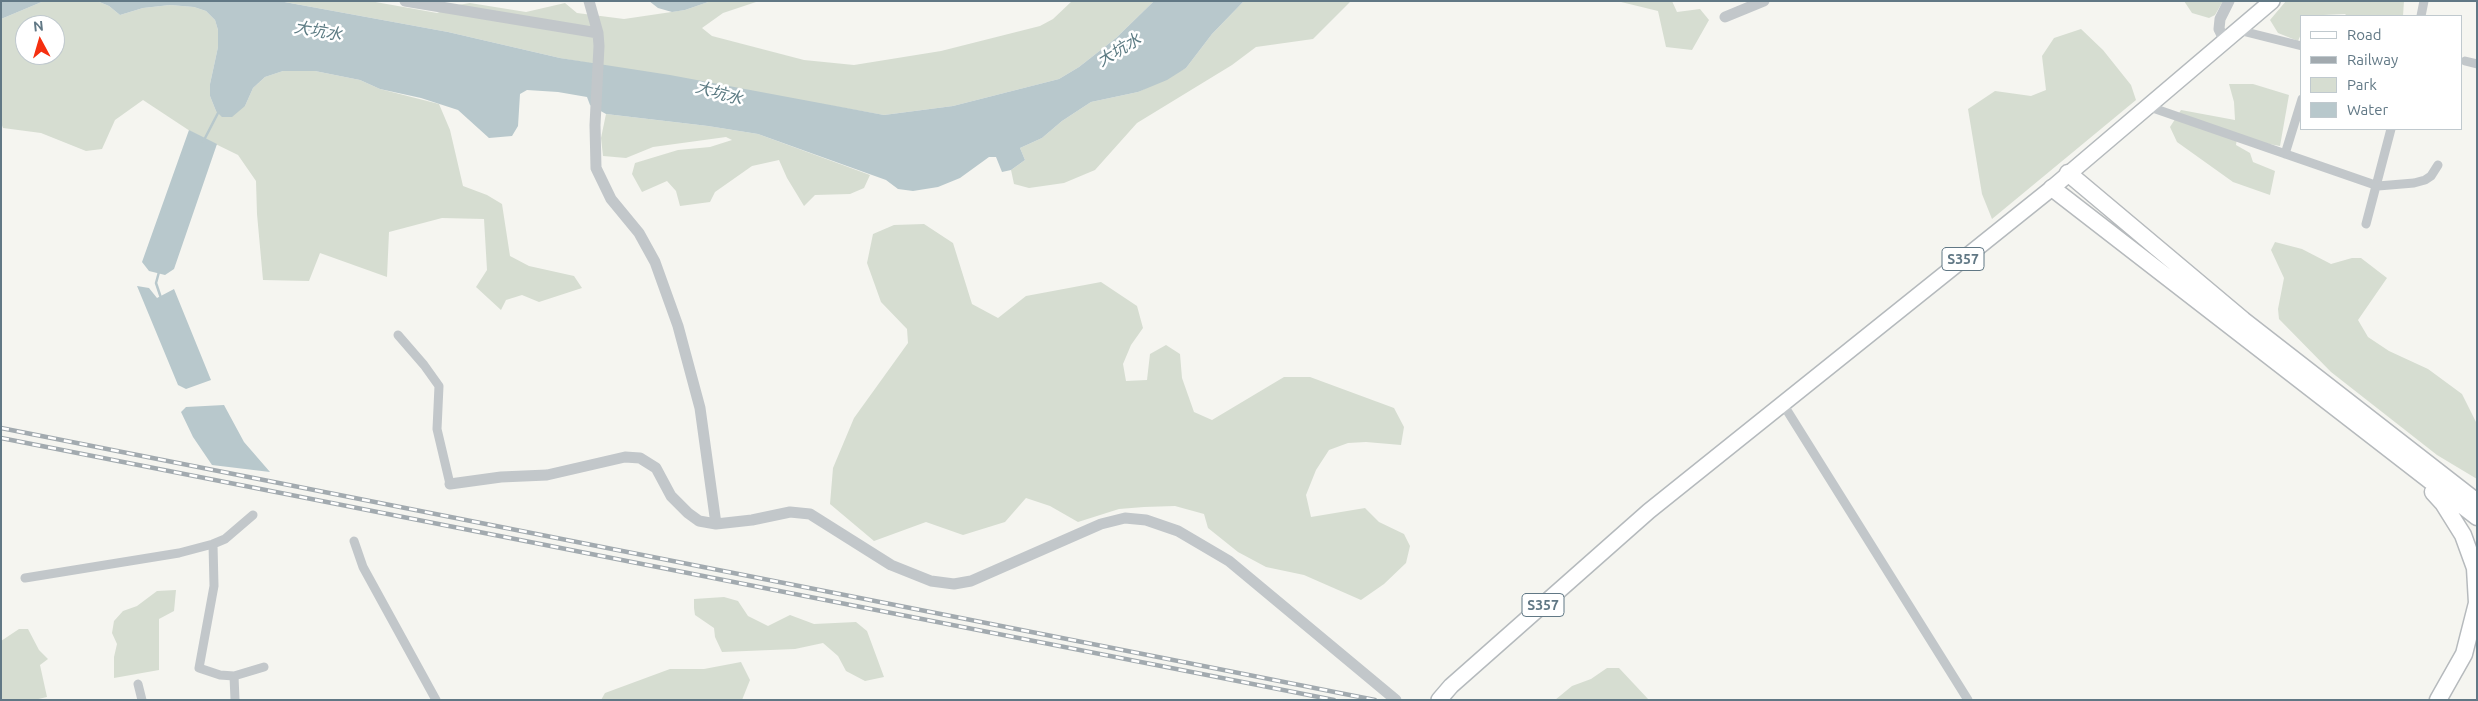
<!DOCTYPE html>
<html>
<head>
<meta charset="utf-8">
<style>
	body { margin:0 }
	#map { position:relative; width:2478px; height:701px; overflow:hidden; background:#f5f5f0; font-family:Ubuntu,sans-serif }
	canvas { display:block }
	.frame { position:absolute; inset:0; border:2px solid #617885; pointer-events:none }
	.legend { position:absolute; left:2300px; top:15px; width:162px; height:115px; box-sizing:border-box; background:#fff; border:1px solid #c0c9ce; margin:0; padding:6px 9px; list-style:none; font-size:15px; color:#617885 }
	.legend li { display:flex; align-items:center; gap:10px; height:25px }
	.legend b { width:25px; border:1px solid #c0c9ce }
	.north { position:absolute; left:15px; top:15px; width:50px; height:50px; box-sizing:border-box; background:#fff; border:1px solid #c0c9ce; border-radius:50%; rotate:354deg; font-size:14px; font-weight:700; line-height:20px; text-align:center; color:#617885 }
	.north::after { content:''; display:block; margin:auto; width:18px; height:22px; background:#f52f10; clip-path:polygon(50% 0,100% 100%,50% 72%,0 100%) }
</style>
</head>
<body>
<div id="map">
<canvas width="2478" height="701"></canvas>
<div class="frame"></div>
<ul class="legend">
<li><b style="height:6px;background:#fff"></b>Road</li>
<li><b style="height:6px;background:#a2aaaf"></b>Railway</li>
<li><b style="height:14px;background:#d6ddd1"></b>Park</li>
<li><b style="height:14px;background:#b8c8cc"></b>Water</li>
</ul>
<div class="north">N</div>
</div>
<script>
const ctx = document.querySelector('canvas').getContext('2d');
ctx.lineJoin = 'round';
function fill(path, color) { ctx.fillStyle = color; ctx.fill(path, 'evenodd'); }
const shape = rows => new Path2D(rows.map(r => 'M' + r).join(''));
function strokePath(path, color, width, dash) { ctx.strokeStyle = color; ctx.lineWidth = width; ctx.lineCap = dash ? 'butt' : 'round'; ctx.setLineDash(dash || []); ctx.stroke(path); }
function write(font, color, halo, rows, align = 'center') {
  ctx.font = font + ' Ubuntu,"Noto Sans SC",sans-serif'; ctx.lineWidth = 5; ctx.setLineDash([]); ctx.textBaseline = 'middle'; ctx.strokeStyle = halo; ctx.fillStyle = color; for (const [text, x, y, turn = 0] of rows) {
    ctx.save(); ctx.translate(x, y); ctx.rotate((+turn || 0) * Math.PI / 180); ctx.textAlign = isNaN(turn) ? turn : align; if (halo) ctx.strokeText(text, 0, 0); ctx.fillText(text, 0, 0); ctx.restore();
  }
}
const green = shape([
	[44,1,97,1,109,6,120,15,143,8,170,5,194,7,206,11,215,20,218,30,218,47,210,84,210,96,216,111,245,106,253,88,265,77,283,71,315,71,360,80,380,89,439,104,450,130,463,186,487,195,502,204,510,256,529,266,574,276,582,288,539,302,522,295,506,300,501,310,476,287,487,270,484,219,442,218,389,232,387,277,320,253,309,281,263,280,257,214,256,181,238,155,193,133,143,100,115,120,102,149,86,151,41,133,3,128,1,123,1,19],
	[25,25,55,25,55,55,25,55],
	[279,1,370,1,437,13,458,5,470,3,526,12,565,3,577,13,624,19,685,10,711,1,759,1,723,13,702,28,712,36,804,60,854,65,941,51,1040,26,1053,19,1072,1,1154,1,1116,38,1079,67,1059,79,953,106,884,115,560,58,448,32],
	[1244,1,1351,1,1313,39,1256,47,1232,65,1137,123,1095,170,1064,183,1029,188,1014,184,1011,170,1025,160,1020,148,1042,138,1062,121,1091,102,1138,92,1186,68,1212,34],
	[1617,1,1672,1,1677,12,1700,9,1709,20,1692,50,1666,47,1658,11],
	[2184,1,2223,1,2215,15,2209,18,2192,13],
	[2286,1,2404,1,2403,16,2347,16,2345,14,2302,16,2302,32,2298,41,2278,33,2270,20],
	[2081,29,2103,50,2131,85,2136,100,1992,219,1982,194,1968,109,1995,91,2031,96,2046,90,2042,56,2054,38],
	[2229,84,2253,84,2289,95,2280,146,2237,138,2236,145,2250,153,2253,162,2275,171,2270,195,2233,182,2177,142,2170,127,2181,110,2235,120,2234,102],
	[606,114,708,126,758,134,870,175,864,188,850,194,815,195,804,206,787,178,779,160,752,166,715,192,710,202,680,206,676,191,667,181,642,192,632,174,635,163,678,150,710,147,732,140,726,137,653,147,626,158,603,156,601,138],
	[924,224,953,243,972,304,998,318,1026,296,1101,282,1137,306,1143,328,1131,345,1123,364,1126,381,1147,380,1150,354,1166,345,1180,354,1182,378,1194,412,1212,420,1284,377,1310,377,1394,408,1404,427,1401,445,1366,442,1348,443,1329,450,1316,470,1306,495,1311,517,1365,508,1379,522,1404,534,1410,546,1406,563,1384,584,1361,600,1304,575,1266,567,1238,552,1208,528,1204,514,1175,506,1144,507,1119,509,1078,522,1050,506,1026,498,1005,522,963,535,926,522,874,541,830,504,833,468,854,418,908,343,907,329,881,302,867,263,873,234,894,225],
	[2275,242,2302,249,2331,264,2352,258,2361,258,2387,278,2358,320,2368,337,2389,351,2428,369,2462,394,2477,424,2477,479,2437,455,2331,372,2279,319,2278,309,2284,278,2271,250],
	[176,590,174,611,159,619,159,670,114,678,114,657,117,644,112,633,114,621,123,611,137,606,157,591],
	[724,597,738,601,748,616,768,626,790,615,814,624,856,622,867,631,884,677,865,681,846,671,838,656,823,643,795,649,722,652,715,637,714,628,695,615,694,608,694,599],
	[19,629,28,629,39,650,48,659,40,665,47,697,34,700,1,700,1,641],
	[741,662,750,680,742,700,601,700,605,693,670,669,704,669],
	[1607,668,1619,668,1649,700,1555,700,1572,686,1591,679]
]);
const water = shape([
	[1,1,44,1,1,19],
	[97,1,279,1,448,32,560,58,670,75,884,115,953,106,1059,79,1079,67,1116,38,1154,1,1244,1,1212,34,1186,68,1167,80,1138,92,1091,102,1062,121,1042,138,1020,148,1025,160,1011,170,1002,172,996,157,989,157,960,178,938,187,913,191,898,189,886,180,758,134,708,126,606,114,590,105,587,97,558,92,527,90,520,94,518,126,512,136,489,138,458,110,421,98,380,89,360,80,315,71,283,71,265,77,253,88,245,106,232,117,222,117,216,111,210,96,210,84,218,47,218,30,215,20,206,11,194,7,170,5,143,8,120,15,109,6],
	[649,1,711,1,685,10,672,12,658,8],
	[189,130,217,144,174,269,165,275,149,271,142,262],
	[137,286,149,288,157,298,174,289,211,380,186,389,178,385],
	[224,405,244,442,270,472,212,465,193,437,181,412,186,407]
]);
const stream = shape([
	[203,142,219,111],
	[159,272,156,283,161,298]
]);
const minor = shape([
	[2421,16,2424,1],
	[2238,30,2302,46],
	[2465,61,2477,64],
	[2147,106,2378,186,2414,183,2425,180,2431,176,2438,165],
	[2285,154,2302,99],
	[2366,224,2391,129],
	[398,335,424,365,439,386,437,429,450,484],
	[1783,404,1968,700],
	[354,541,363,567,436,700],
	[213,544,214,586,199,668,220,675,234,676],
	[25,578,179,553,213,544,225,539,253,515],
	[138,684,142,700],
	[235,700,234,676,264,667]
]);
const tertiary = shape([
	[405,1,598,33],
	[589,1,598,33,599,46,595,125,596,168,611,199,639,233,655,262,678,326,700,408,716,524],
	[1725,17,1764,1],
	[2225,41,2219,29,2220,19,2229,1],
	[450,484,501,477,547,475,625,457,640,458,656,468,671,496,688,513,699,521,716,524,752,520,790,512,810,514,891,565,931,581,954,584,971,581,1101,524,1125,518,1146,520,1178,531,1229,561,1396,700]
]);
const primary = shape([
	[1439,700,1451,686,1649,511,2052,188,2272,1]
]);
const motorway = shape([
	[2068,173,2243,320,2477,502],
	[2052,188,2477,517],
	[2433,492,2443,503,2463,535,2475,568,2477,603,2464,654,2438,700]
]);
const rail = shape([
	[1,428,1375,700],
	[1,438,1334,700]
]);
const shields = [
	[1963,259,42],
	[1543,605,42]
];
const shieldNames = [
	["S357",1963,259],
	["S357",1543,605]
];
const waterNames = [
	["大坑水",318,31,10],
	["大坑水",1119,50,-31],
	["大坑水",719,93,16]
];
fill(green, '#d6ddd1');
fill(water, '#b8c8cc');
strokePath(stream, '#b8c8cc', 2.5);
strokePath(primary, '#b5babd', 18);
strokePath(motorway, '#b6babd', 19);
strokePath(minor, '#c2c7ca', 9);
strokePath(tertiary, '#c2c7ca', 11);
strokePath(primary, '#fff', 15);
strokePath(motorway, '#fff', 16);
strokePath(rail, '#a2aaaf', 4.5);
strokePath(rail, '#fff', 2.5, [8]);
for (const [x, y, w] of shields) { const box = new Path2D(); box.roundRect(x - w / 2, y - 11.5, w, 23, 4); ctx.fillStyle = '#fff'; ctx.fill(box); strokePath(box, '#617885', 1); }
write('bold 14px', '#617885', null, shieldNames);
write('italic 16px', '#5c7b83', '#fff', waterNames);
</script>
</body>
</html>
